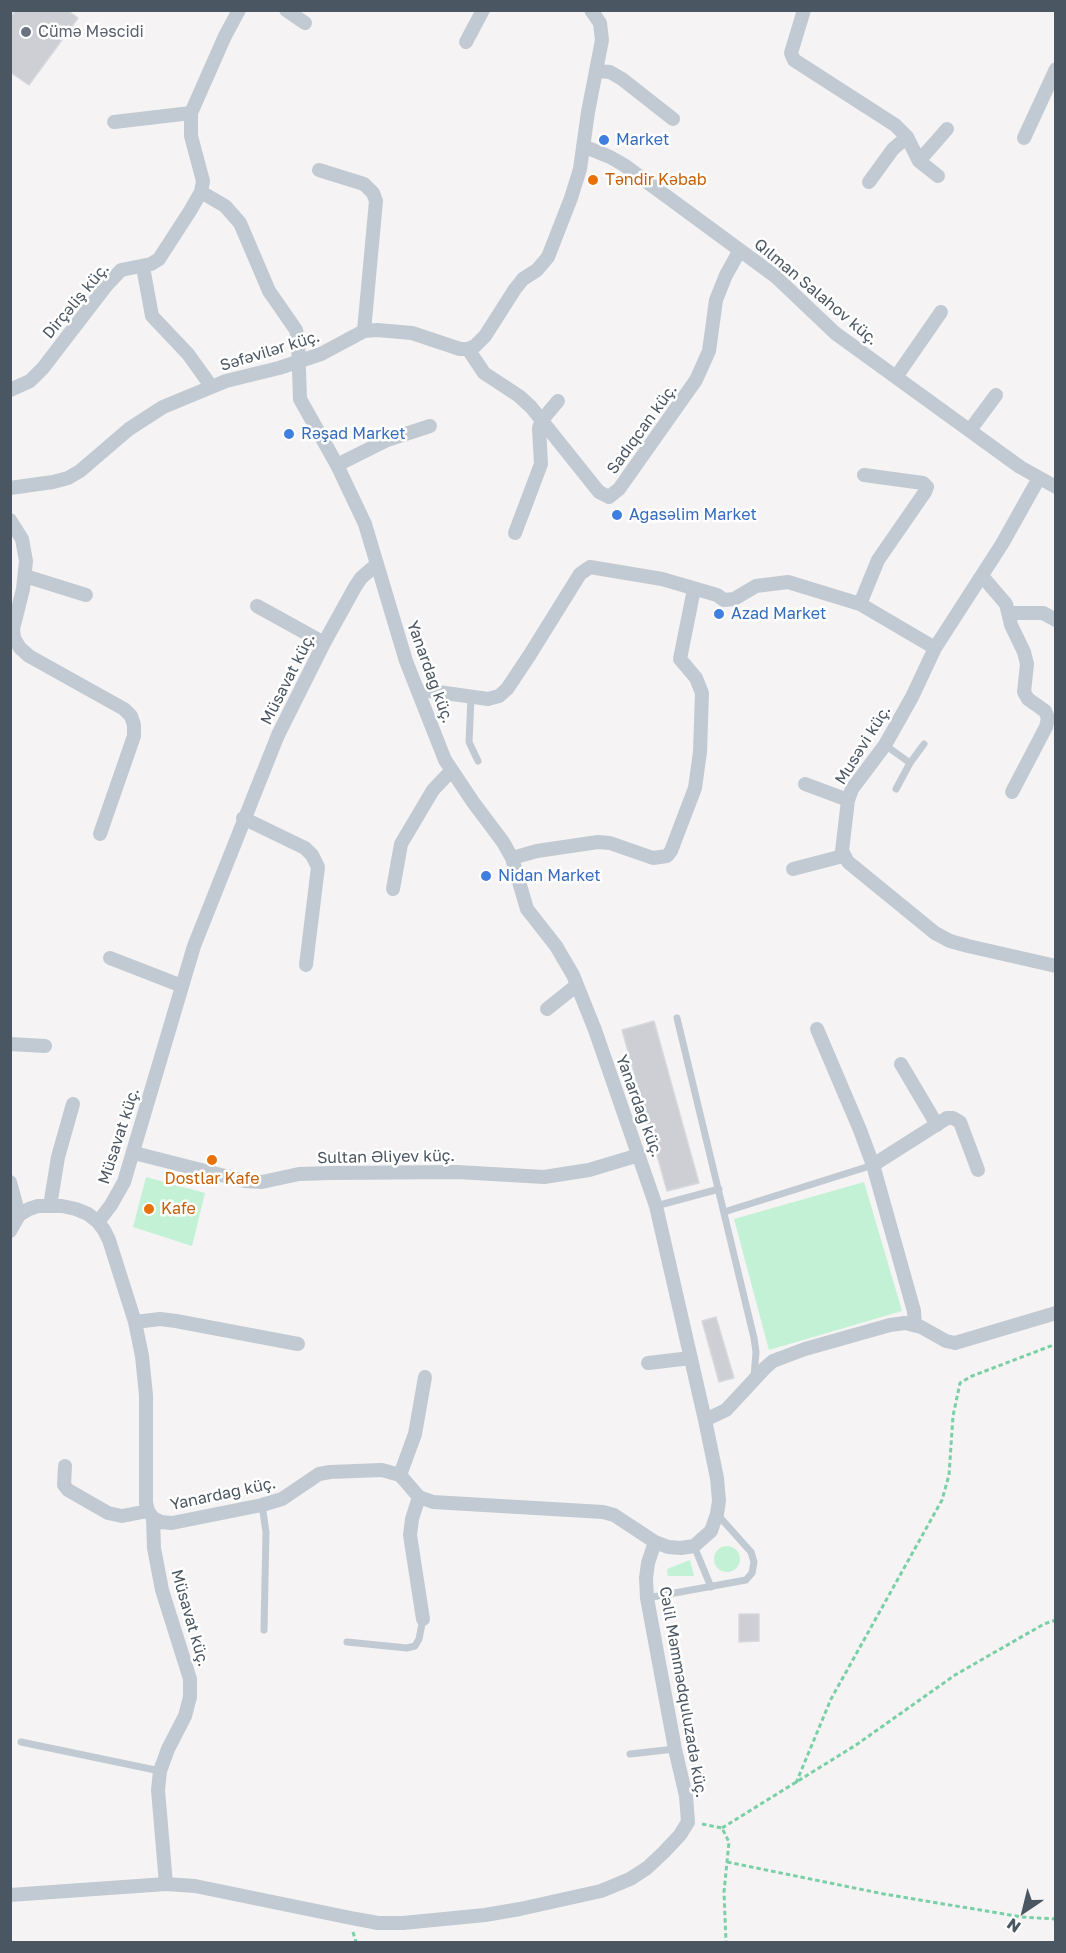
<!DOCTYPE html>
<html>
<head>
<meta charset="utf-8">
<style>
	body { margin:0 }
	#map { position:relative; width:1066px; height:1953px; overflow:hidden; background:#f5f3f3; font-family:"Golos Text",sans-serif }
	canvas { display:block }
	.frame { position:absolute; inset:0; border:12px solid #4a5661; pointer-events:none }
	.north { position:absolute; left:994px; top:1881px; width:60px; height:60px; -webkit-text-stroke:4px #fff; paint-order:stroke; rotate:215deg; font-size:16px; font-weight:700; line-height:24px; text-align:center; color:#4a5661 }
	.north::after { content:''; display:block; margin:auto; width:21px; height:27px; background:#4a5661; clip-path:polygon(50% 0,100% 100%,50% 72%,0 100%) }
</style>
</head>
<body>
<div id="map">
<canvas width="1066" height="1953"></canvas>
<div class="frame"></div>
<div class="north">N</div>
</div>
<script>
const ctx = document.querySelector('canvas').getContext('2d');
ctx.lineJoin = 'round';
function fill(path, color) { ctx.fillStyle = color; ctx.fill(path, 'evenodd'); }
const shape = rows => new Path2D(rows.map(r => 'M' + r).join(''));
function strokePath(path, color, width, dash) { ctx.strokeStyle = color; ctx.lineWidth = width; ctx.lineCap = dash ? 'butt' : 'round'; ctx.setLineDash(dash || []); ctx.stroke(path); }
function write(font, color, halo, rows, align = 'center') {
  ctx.font = font + ' "Golos Text",sans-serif'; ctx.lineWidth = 5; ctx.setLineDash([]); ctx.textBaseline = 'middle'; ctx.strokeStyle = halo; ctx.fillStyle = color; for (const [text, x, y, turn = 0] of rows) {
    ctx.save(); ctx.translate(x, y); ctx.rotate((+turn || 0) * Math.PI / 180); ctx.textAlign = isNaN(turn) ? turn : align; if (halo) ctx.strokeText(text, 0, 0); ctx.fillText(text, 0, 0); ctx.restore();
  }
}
const green = shape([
	[146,1177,205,1193,192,1246,133,1227],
	[864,1182,902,1311,769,1350,734,1219],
	'714 1559a13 13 0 1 1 26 0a13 13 0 1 1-26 0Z',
	[690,1560,694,1576,668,1576,667,1569]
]);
const building = shape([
	[16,10,67,10,78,18,29,85,10,72,10,18,16,10],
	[654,1021,699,1183,667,1191,622,1030,654,1021],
	[716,1317,734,1378,719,1382,702,1321,716,1317],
	[739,1614,759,1614,759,1641,739,1642,739,1614]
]);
const path = shape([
	[796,1783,831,1699,942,1500,949,1475,953,1416,960,1383,972,1376,1056,1344],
	[702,1824,722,1828,729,1842,724,1892,726,1942],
	[722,1828,856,1745,955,1675,1044,1624,1056,1620],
	[727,1862,884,1894,1022,1917,1056,1919],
	[353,1932,356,1942]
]);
const service = shape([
	[471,698,469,742,478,761],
	[885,745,910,763],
	[896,789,910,763,924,744],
	[677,1018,754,1338,756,1352,754,1377],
	[656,1206,719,1189],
	[724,1212,873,1165],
	[262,1505,266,1532,264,1630],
	[694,1546,711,1587],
	[647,1598,746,1580,752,1573,754,1562,751,1552,717,1514],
	[347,1642,407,1648,415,1646,419,1639,423,1619],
	[21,1742,160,1771],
	[630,1754,675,1749]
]);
const minor = shape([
	[286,10,305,23],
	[804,10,791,53,794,60,895,125,907,137,919,161,938,176],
	[466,42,483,10],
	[597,71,610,72,622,79,673,119],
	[114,122,191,113],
	[1024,138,1056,69],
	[583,146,610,157,624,165,775,276,835,333,1020,467,1056,487],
	[919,161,947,129],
	[319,170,364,184,373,193,376,201,364,331],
	[869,182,893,149,907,137],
	[143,267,152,316,188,354,211,386],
	[468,349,484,373,519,396,531,407,599,492,609,497,619,489,696,380,709,351,716,300,726,275,740,250],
	[896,377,941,312],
	[10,390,30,381,43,368,106,286,121,270,151,264,159,259,190,211,201,192,203,181,191,136,191,113,225,36,239,10],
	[970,430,996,395],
	[337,465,387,440,430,426],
	[1039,478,1002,544,935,648,912,697,885,745,852,789,848,800,842,851,848,862,935,933,950,941,968,946,1056,966],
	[10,488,53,482,68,478,80,471,129,429,163,407,226,381,279,368,321,354,364,331,377,330,412,333,460,349,468,349,475,346,485,336,515,289,523,279,537,270,548,257,571,198,580,169,588,112,602,40,600,23,591,10],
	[10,520,22,539,26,561,23,589,13,629,14,638,20,648,29,656,124,709,131,716,134,725,134,736,100,834],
	[515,533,541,464,539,428,542,420,558,401],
	[25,576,86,595],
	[982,576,1006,604,1011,625,1024,652,1027,664,1024,692,1028,699,1045,711,1048,718,1046,727,1012,792],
	[860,604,878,560,925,492,927,487,923,483,864,475],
	[257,606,324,643],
	[1009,613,1043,613,1056,620],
	[418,692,431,691,488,699,499,696,507,689,529,656,580,574,590,567,662,579,717,595,724,600,734,599,756,586,788,582,860,604,935,648],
	[805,784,848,800],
	[243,818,305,848,312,855,318,867,306,965],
	[512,858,537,851,598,842,610,843,653,858,667,856,671,851,695,788,700,752,702,693,696,678,680,659,694,589],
	[793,869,843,856],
	[393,889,401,844,433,790,451,771],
	[110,958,182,986],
	[547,1009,577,985],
	[817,1029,860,1130,873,1165,914,1311,915,1325],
	[10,1044,45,1046],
	[901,1064,937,1125],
	[134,1153,245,1181,262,1182,299,1174,331,1173,457,1172,544,1177,589,1170,639,1155],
	[873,1165,947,1118,953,1118,960,1122,978,1170],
	[10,1182,19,1215,10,1231],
	[50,1206,58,1157,73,1104],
	[19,1215,29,1209,38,1206,62,1206,76,1209,88,1214,98,1222,104,1230,109,1240,135,1322,142,1356,146,1395,146,1503,148,1511,153,1518,154,1548,162,1590,190,1679,190,1697,185,1716,168,1749,160,1771,158,1790,166,1884],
	[98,1222,111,1205,124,1182,194,946,278,735,324,643,355,587,361,578,377,564],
	[135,1322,160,1319,176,1321,298,1344],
	[648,1363,691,1358],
	[705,1420,726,1410,765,1368,773,1361,805,1349,890,1325,905,1323,921,1327,946,1341,955,1343,1056,1313],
	[65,1466,64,1485,68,1490,108,1513,122,1516,148,1511],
	[400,1475,415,1434,425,1377],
	[419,1497,412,1519,410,1535,423,1619],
	[153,1518,161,1522,172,1523,262,1505,282,1499,319,1474,330,1472,382,1470,400,1475,419,1497,433,1502,603,1512,614,1515,655,1542,668,1547,681,1548,694,1546,711,1531,717,1514,719,1501,717,1478,705,1420,656,1206,595,1030,573,975,556,946,527,909,512,858,503,842,473,802,445,760,406,661,365,524,337,465,300,399,298,339,296,330,269,291,240,223,225,206,201,192],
	[10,1895,166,1884,195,1886,351,1918,378,1923,403,1923,485,1915,520,1909,601,1891,630,1879,647,1868,664,1852,680,1835,688,1822,686,1796,675,1749,647,1598,646,1578,648,1563,655,1542]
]);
const markers = [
	[26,32,6,"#6b7280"],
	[604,140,6,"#3f7fe0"],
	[593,180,6,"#e8710a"],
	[289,434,6,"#3f7fe0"],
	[617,515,6,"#3f7fe0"],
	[719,614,6,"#3f7fe0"],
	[486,876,6,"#3f7fe0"],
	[212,1160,6,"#e8710a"],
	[149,1209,6,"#e8710a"]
];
const worshipNames = [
	["Cümə Məscidi",38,32]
];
const shopNames = [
	["Market",616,140],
	["Rəşad Market",301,434],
	["Ağasəlim Market",629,515],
	["Azad Market",731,614],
	["Nidan Market",498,876]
];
const foodNames = [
	["Təndir Kəbab",605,180],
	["Dostlar Kafe",212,1179,"center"],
	["Kafe",161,1209]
];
const streetNames = [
	["Qılman Salahov küç.",816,292,40],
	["Dirçəliş küç.",76,301,-50],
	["Səfəvilər küç.",270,351,-17],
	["Sadıqcan küç.",642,429,-54],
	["Yanardağ küç.",430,672,70],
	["Müsavat küç.",288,679,-63],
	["Musəvi küç.",863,745,-58],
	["Yanardağ küç.",639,1106,70],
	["Müsavat küç.",119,1136,-72],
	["Sultan Əliyev küç.",386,1157,-1],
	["Yanardağ küç.",223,1494,-12],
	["Müsavat küç.",190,1618,74],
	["Cəlil Məmmədquluzadə küç.",683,1692,80]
];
fill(green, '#c3f1d5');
fill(building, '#cdcfd5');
strokePath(building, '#d7d9de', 1.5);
strokePath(path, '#7ad0a6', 3, [4.5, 3]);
strokePath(service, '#c1cad2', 7);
strokePath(minor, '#c1cad2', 14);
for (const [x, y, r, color] of markers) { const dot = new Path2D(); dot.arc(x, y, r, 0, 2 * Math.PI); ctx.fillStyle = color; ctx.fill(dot); strokePath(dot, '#fff', 2); }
write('16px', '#5b616d', '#fff', worshipNames, 'left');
write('16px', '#366cbe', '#fff', shopNames, 'left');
write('16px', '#c56008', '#fff', foodNames, 'left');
write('16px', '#4a5661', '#fff', streetNames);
</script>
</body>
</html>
